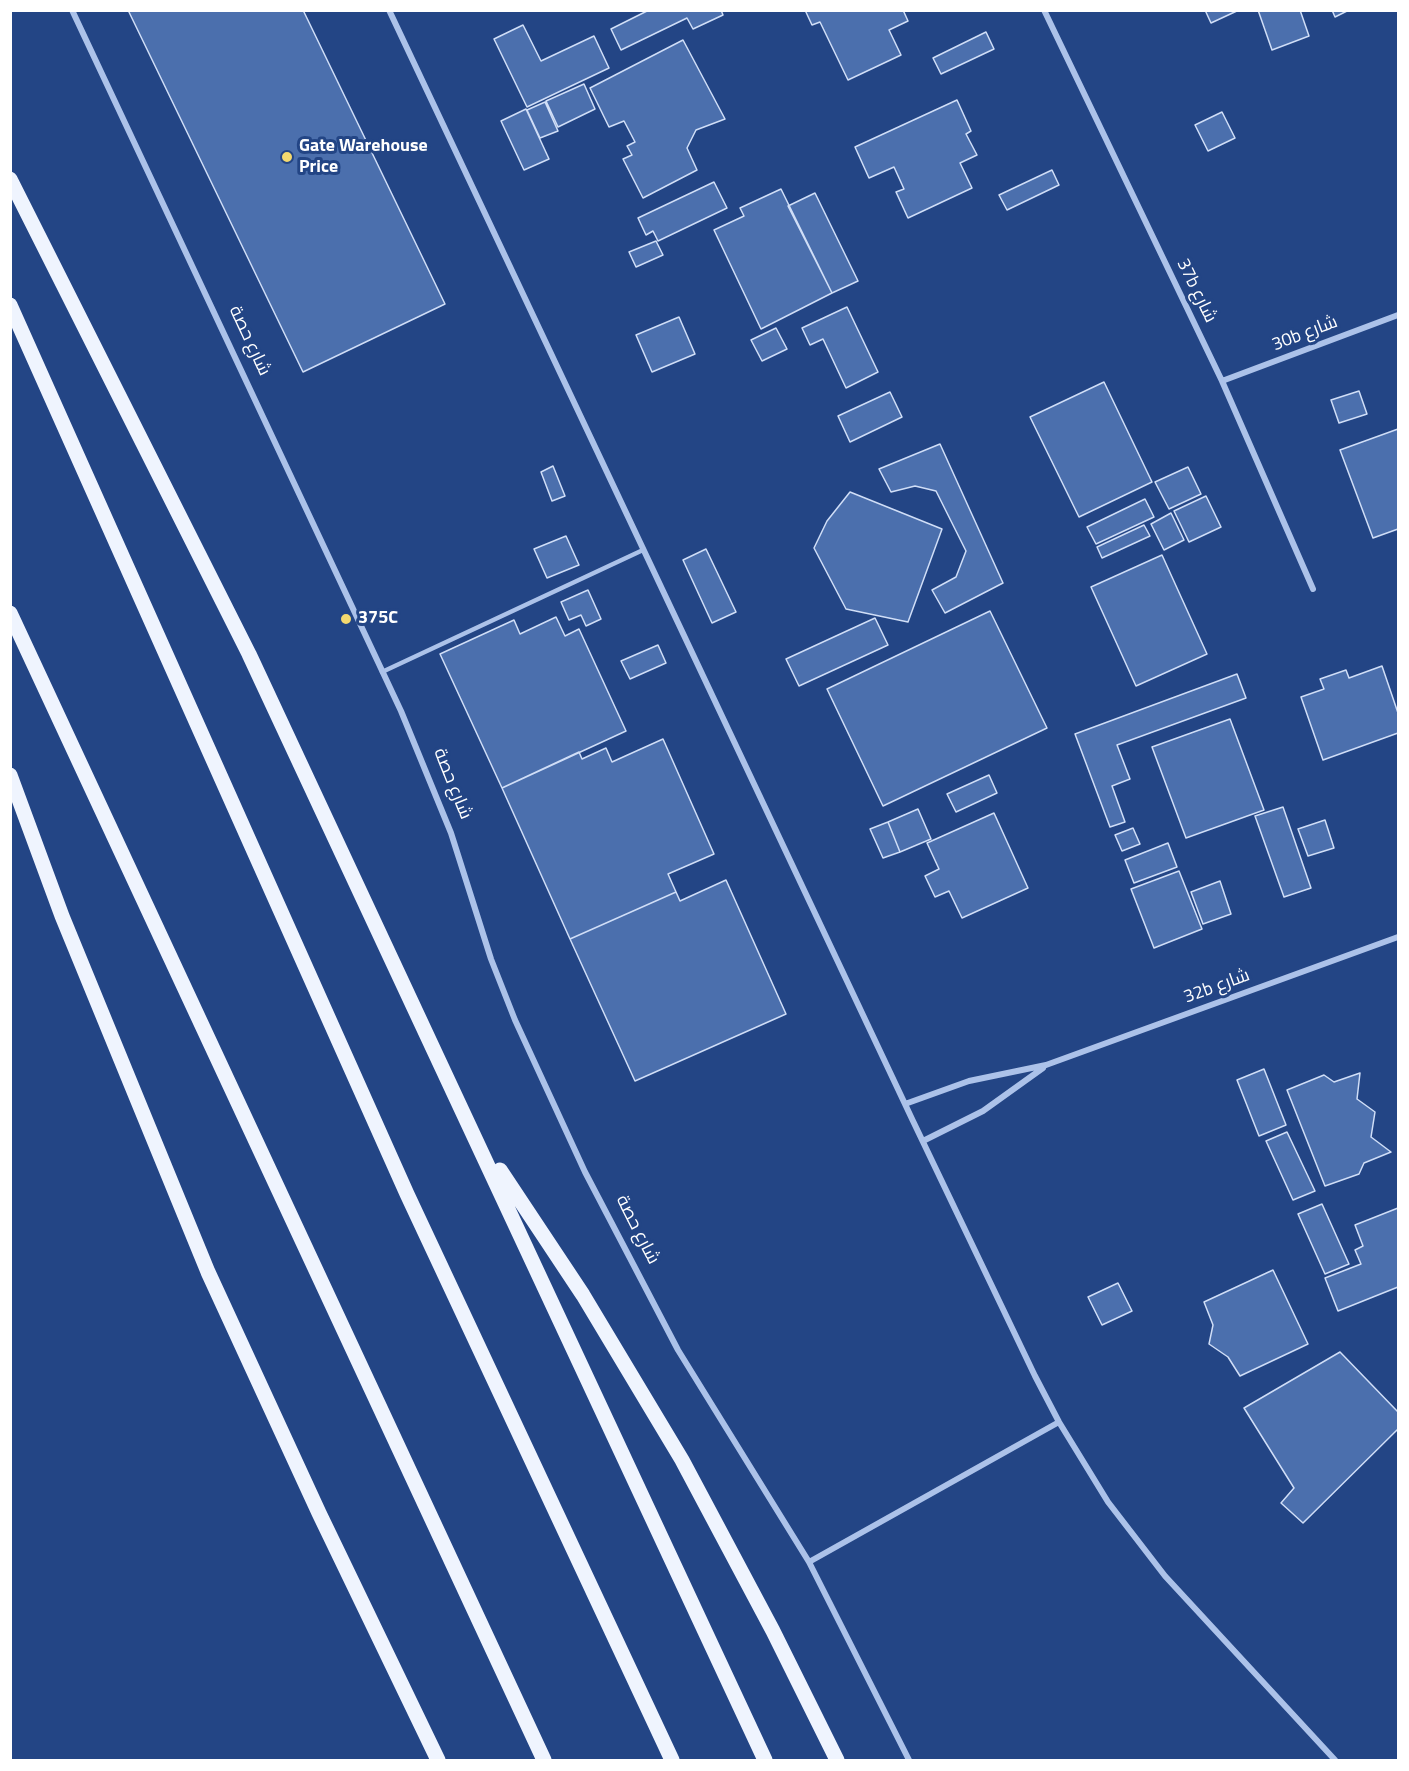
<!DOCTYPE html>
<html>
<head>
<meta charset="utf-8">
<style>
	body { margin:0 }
	#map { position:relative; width:1409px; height:1771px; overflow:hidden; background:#234585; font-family:"Titillium Web",sans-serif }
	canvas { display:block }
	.frame { position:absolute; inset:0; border:12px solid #fff; pointer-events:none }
</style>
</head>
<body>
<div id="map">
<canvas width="1409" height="1771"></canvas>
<div class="frame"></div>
</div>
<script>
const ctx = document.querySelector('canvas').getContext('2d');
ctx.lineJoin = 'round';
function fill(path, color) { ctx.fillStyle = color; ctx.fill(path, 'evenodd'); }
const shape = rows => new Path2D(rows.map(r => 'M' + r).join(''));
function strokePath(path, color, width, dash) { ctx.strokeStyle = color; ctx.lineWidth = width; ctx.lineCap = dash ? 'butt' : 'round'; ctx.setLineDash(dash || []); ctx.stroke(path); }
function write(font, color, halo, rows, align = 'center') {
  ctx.font = font + ' "Titillium Web",Cairo,sans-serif'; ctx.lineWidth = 6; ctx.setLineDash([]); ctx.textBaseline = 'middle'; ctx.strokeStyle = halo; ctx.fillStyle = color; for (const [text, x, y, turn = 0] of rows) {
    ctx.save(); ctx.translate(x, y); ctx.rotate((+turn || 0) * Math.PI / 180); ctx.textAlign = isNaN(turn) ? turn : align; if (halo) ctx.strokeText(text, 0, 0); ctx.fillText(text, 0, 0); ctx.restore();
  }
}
const building = shape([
	[128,10,303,10,445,304,303,372,128,10],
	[649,10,721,10,723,15,693,29,687,18,621,50,611,29,649,10],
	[805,10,903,10,908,21,889,30,901,55,848,80,820,22,812,25,805,10],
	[1205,10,1239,10,1211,23,1205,10],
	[1258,10,1300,10,1309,36,1272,50,1258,10],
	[1332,10,1349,10,1335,17,1332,10],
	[523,25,541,61,594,36,609,68,527,107,494,39,523,25],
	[986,32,994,49,941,74,933,58,986,32],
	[683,40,725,119,696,130,687,148,697,170,643,198,623,159,632,155,627,146,635,142,624,121,609,127,590,88,683,40],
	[584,84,595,109,558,127,546,101,584,84],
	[957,100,971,131,966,134,977,155,960,163,972,188,908,218,896,192,904,189,894,167,869,178,855,147,957,100],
	[545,102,558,131,540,138,527,110,545,102],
	[526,109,549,159,524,170,501,121,526,109],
	[1222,112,1235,138,1208,151,1195,125,1222,112],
	[1052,170,1059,185,1007,210,999,195,1052,170],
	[714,182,727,208,658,241,653,231,646,235,638,218,714,182],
	[781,189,832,293,761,329,714,230,744,216,740,208,781,189],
	[815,193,858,281,832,293,788,206,815,193],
	[656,241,663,255,636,267,629,252,656,241],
	[847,307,878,372,846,388,823,339,810,345,802,328,847,307],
	[679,317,695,354,652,372,636,335,679,317],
	[776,328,787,349,762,361,751,340,776,328],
	[1104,382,1152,482,1079,517,1030,417,1104,382],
	[1359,391,1367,414,1339,423,1331,400,1359,391],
	[890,392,902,417,850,442,838,416,890,392],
	[1398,429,1398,529,1373,538,1340,450,1398,429],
	[940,444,1003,583,945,613,932,590,956,577,966,551,936,491,915,486,891,492,879,469,940,444],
	[553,466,565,496,552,501,541,472,553,466],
	[1188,467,1201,494,1169,509,1155,482,1188,467],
	[850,492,942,529,908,622,846,609,814,548,827,521,850,492],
	[1206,496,1221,527,1189,542,1174,511,1206,496],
	[1145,499,1154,517,1096,544,1087,527,1145,499],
	[1171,513,1184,540,1164,550,1151,524,1171,513],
	[1144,525,1150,536,1102,558,1097,547,1144,525],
	[566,536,579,565,547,578,534,549,566,536],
	[706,549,736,612,712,623,683,560,706,549],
	[1162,555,1207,654,1136,686,1091,587,1162,555],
	[588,590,601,619,586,626,581,615,569,620,561,602,588,590],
	[990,611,1047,728,883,806,827,689,990,611],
	[556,617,565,636,579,629,626,731,502,788,440,654,514,620,520,634,556,617],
	[875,618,888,645,799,686,786,659,875,618],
	[658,645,666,663,630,679,621,661,658,645],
	[1382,666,1398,713,1398,733,1323,760,1301,697,1324,689,1320,679,1346,670,1349,678,1382,666],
	[1237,674,1246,698,1117,745,1130,779,1112,786,1125,822,1110,827,1075,734,1237,674],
	[1230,719,1264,810,1186,838,1152,747,1230,719],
	[663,739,714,854,668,874,676,892,570,939,502,788,579,752,582,759,606,748,612,762,663,739],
	[989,775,997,793,956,812,947,794,989,775],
	[1283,807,1311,888,1284,897,1255,816,1283,807],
	[918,809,931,839,900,852,888,822,918,809],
	[994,813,1028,888,962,918,949,891,935,897,925,876,939,869,927,843,994,813],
	[1325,820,1334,848,1308,856,1298,829,1325,820],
	[888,822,900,852,883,858,870,829,888,822],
	[1133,828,1140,844,1122,851,1115,835,1133,828],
	[1168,843,1177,867,1134,883,1125,860,1168,843],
	[1179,871,1202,929,1154,948,1131,889,1179,871],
	[726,880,786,1014,635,1081,570,939,676,892,680,901,726,880],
	[1220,881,1231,914,1203,924,1191,892,1220,881],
	[1264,1069,1286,1125,1259,1136,1237,1080,1264,1069],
	[1360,1073,1357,1099,1375,1112,1371,1137,1391,1152,1364,1163,1359,1174,1325,1186,1287,1090,1324,1075,1334,1082,1360,1073],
	[1287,1132,1315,1191,1293,1200,1266,1141,1287,1132],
	[1322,1204,1349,1264,1325,1274,1298,1214,1322,1204],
	[1398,1208,1398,1287,1338,1311,1325,1278,1361,1264,1355,1250,1363,1246,1355,1225,1398,1208],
	[1273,1270,1308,1344,1240,1376,1228,1357,1209,1344,1213,1325,1204,1302,1273,1270],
	[1118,1283,1132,1311,1102,1325,1088,1297,1118,1283],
	[1340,1352,1398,1412,1398,1429,1303,1523,1281,1503,1294,1488,1244,1408,1340,1352]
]);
const lane = shape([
	[382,672,643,550]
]);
const street = shape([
	[72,10,401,711,451,833,491,959,515,1020,585,1172,678,1350,809,1562,909,1760],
	[389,10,913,1121,1035,1376,1059,1422,1108,1502,1165,1576,1335,1760],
	[1044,10,1222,381,1313,589],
	[1222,381,1398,315],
	[905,1104,969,1081,1046,1065,1398,937],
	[923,1141,983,1111,1043,1068],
	[809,1562,1059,1422]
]);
const primary = shape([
	[10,179,249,654,765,1760],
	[10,305,407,1194,672,1760],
	[10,613,544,1760],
	[10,775,62,916,208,1272,319,1513,438,1760],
	[500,1170,583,1295,682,1460,773,1631,837,1760]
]);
const markers = [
	[287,157,6,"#f4d96f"],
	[346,619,6,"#f4d96f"]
];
const poiNames = [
	["Gate Warehouse",299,147],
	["Price",299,168],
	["375C",358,619]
];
const streetNames = [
	["37b شارع",1196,291,64],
	["30b شارع",1305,334,-21],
	["شارع حصة",249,341,65],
	["شارع حصة",452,784,68],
	["32b شارع",1217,987,-20],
	["شارع حصة",637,1230,63]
];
fill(building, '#4b6fad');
strokePath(building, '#d0def7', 1.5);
strokePath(lane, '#acc2e9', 4.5);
strokePath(street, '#acc2e9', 6);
strokePath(primary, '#eff4fe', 15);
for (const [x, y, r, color] of markers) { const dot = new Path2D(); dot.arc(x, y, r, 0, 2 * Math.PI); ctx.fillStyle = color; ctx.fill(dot); strokePath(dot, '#234585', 2); }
write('bold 18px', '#fff', '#234585', poiNames, 'left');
write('18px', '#fff', '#234585', streetNames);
</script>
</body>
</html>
